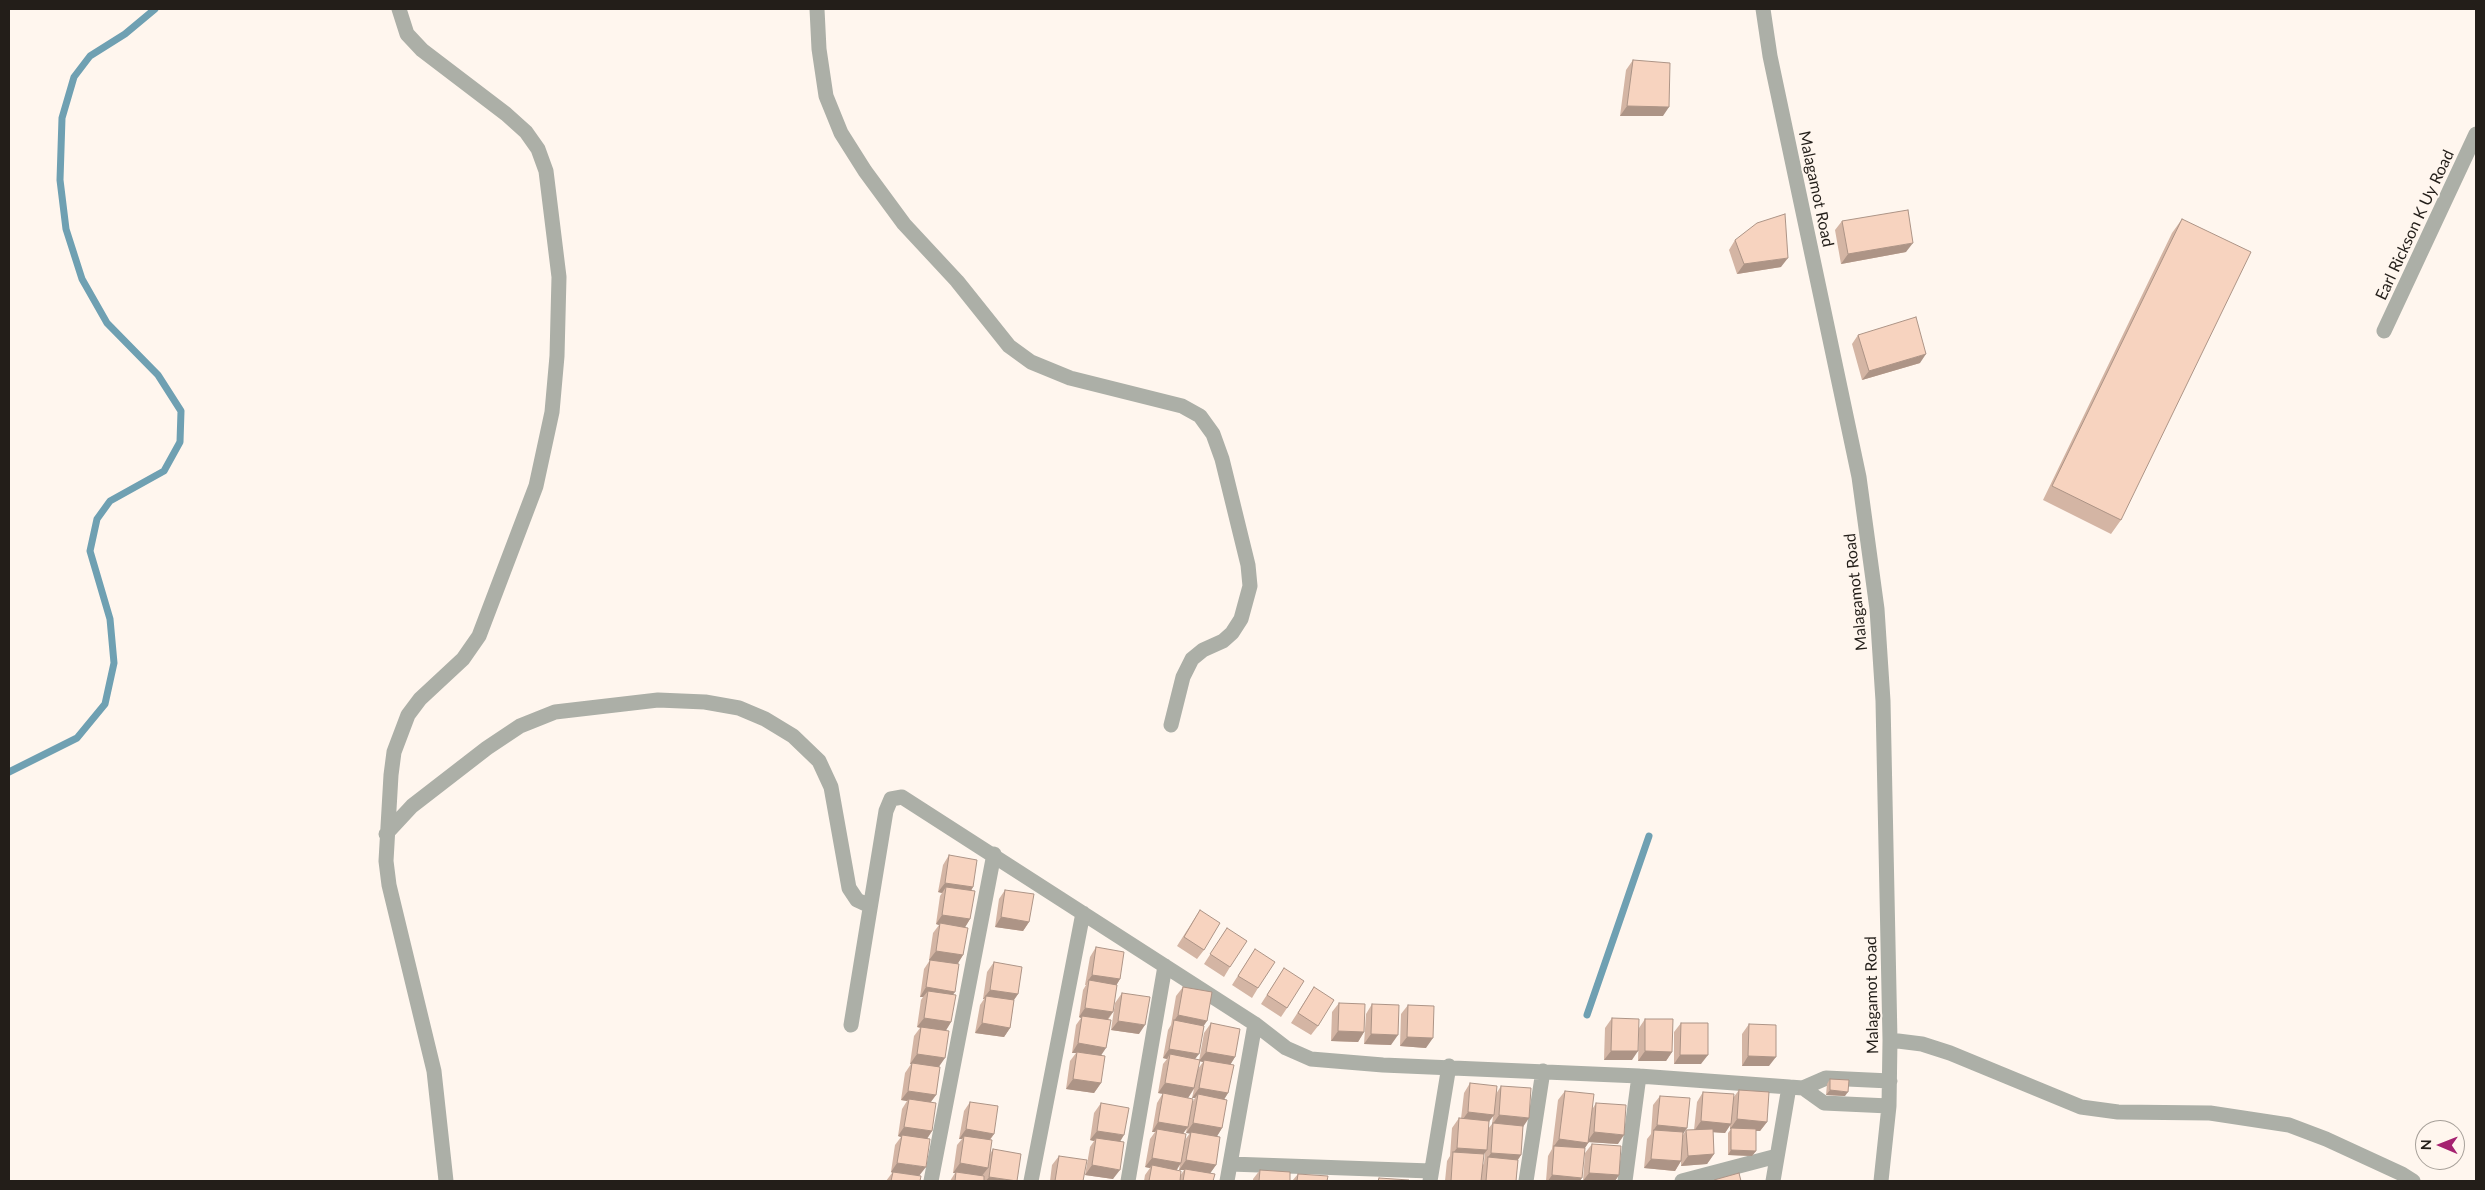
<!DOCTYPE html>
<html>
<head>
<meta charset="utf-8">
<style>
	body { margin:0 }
	#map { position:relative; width:2485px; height:1190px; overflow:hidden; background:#fff6ee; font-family:Lato,sans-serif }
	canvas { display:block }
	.frame { position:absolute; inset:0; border:10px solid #231e19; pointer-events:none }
	.north { position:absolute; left:2415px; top:1120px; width:50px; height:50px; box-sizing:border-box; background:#fff6ee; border:1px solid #a7a099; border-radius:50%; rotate:271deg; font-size:14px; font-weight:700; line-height:20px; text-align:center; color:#231e19 }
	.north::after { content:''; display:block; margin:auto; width:18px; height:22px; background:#a52270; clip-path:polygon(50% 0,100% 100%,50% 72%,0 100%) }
</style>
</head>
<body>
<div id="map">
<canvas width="2485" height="1190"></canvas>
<div class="frame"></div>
<div class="north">N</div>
</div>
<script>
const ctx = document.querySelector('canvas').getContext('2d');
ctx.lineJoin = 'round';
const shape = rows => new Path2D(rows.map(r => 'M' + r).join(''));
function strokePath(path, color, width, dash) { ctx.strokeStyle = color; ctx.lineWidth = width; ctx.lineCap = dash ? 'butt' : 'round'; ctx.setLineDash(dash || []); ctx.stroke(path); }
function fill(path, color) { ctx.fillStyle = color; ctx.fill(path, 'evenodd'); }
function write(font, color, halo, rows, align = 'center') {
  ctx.font = font + ' Lato,sans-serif'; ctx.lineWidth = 4; ctx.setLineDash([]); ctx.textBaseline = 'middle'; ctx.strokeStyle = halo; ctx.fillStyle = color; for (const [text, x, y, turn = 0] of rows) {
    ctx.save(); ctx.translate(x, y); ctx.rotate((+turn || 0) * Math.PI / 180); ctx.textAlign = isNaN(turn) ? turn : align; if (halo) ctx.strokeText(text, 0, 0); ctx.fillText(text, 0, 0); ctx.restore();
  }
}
const stream = shape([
	[9,772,77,738,105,704,114,663,110,619,90,551,97,519,110,501,164,471,180,442,181,411,158,375,107,323,82,279,66,229,60,180,62,118,74,77,90,56,125,34,155,9],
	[1587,1015,1649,836]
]);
const minor = shape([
	[399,9,407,34,422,50,506,114,526,132,538,149,546,171,559,277,557,356,552,412,536,486,479,636,463,659,420,699,408,715,394,752,391,775,386,861,389,885,434,1071,446,1181],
	[817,9,819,49,826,96,841,133,865,171,904,224,957,281,1009,346,1031,362,1070,378,1182,406,1200,416,1213,434,1222,459,1248,565,1250,586,1241,619,1232,633,1223,641,1203,650,1192,659,1183,677,1171,725],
	[1763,9,1770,56,1859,477,1877,609,1883,701,1890,1040,1889,1106,1881,1181],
	[2384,331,2476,134],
	[386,834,412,806,487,748,520,726,555,712,658,700,705,702,739,708,765,719,793,736,819,761,831,787,849,888,857,900,870,906],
	[851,1025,886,811,891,799,902,797,1255,1024,1286,1048,1311,1059,1383,1065,1639,1076,1803,1088,1826,1078,1890,1081],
	[1890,1040,1922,1044,1950,1053,2081,1107,2118,1112,2210,1113,2289,1125,2326,1139,2402,1174,2413,1181],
	[1803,1088,1824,1103,1889,1106],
	[1230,1164,1431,1171],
	[931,1181,994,854],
	[1031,1181,1083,913],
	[1128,1181,1165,966],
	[1227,1181,1255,1024],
	[1430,1181,1449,1066],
	[1526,1181,1543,1071],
	[1625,1181,1639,1076],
	[1682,1181,1777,1156],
	[1773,1181,1789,1087]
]);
const wall = shape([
	[1633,60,1663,116,1620,116,1626,70],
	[2182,219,2121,520,2111,534,2043,500,2172,233],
	[1842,221,1906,252,1841,264,1835,230],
	[1735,240,1781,267,1737,274,1729,250],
	[1858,335,1920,363,1862,380,1852,344],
	[949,855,973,887,971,891,970,919,965,927,963,955,957,964,953,994,951,1022,946,1030,939,1067,936,1095,931,1102,932,1131,927,1139,891,1181,886,1181,892,1173,891,1172,895,1145,901,1137,898,1136,902,1109,907,1101,901,1100,905,1073,911,1064,910,1064,914,1036,920,1028,917,1027,921,1000,923,997,920,997,924,969,930,960,929,960,933,933,939,925,936,924,940,896,942,893,938,892,943,865],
	[1005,890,1029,922,1023,931,995,927,999,899],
	[1200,910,1204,950,1197,959,1177,946],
	[1227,928,1230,967,1224,977,1204,964],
	[1096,947,1120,979,1117,984,1113,1012,1108,1020,1101,1055,1101,1083,1094,1093,1066,1089,1070,1061,1076,1053,1072,1053,1076,1025,1081,1018,1079,1017,1083,990,1086,985,1085,985,1090,957],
	[1255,949,1258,988,1252,998,1232,985],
	[994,962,1018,994,1014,1000,1010,1028,1004,1037,975,1033,980,1005,984,999,983,999,987,972],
	[1284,968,1287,1008,1281,1017,1261,1004],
	[1183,987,1204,1026,1195,1059,1198,1069,1203,1062,1199,1061,1204,1033,1211,1023,1235,1057,1230,1064,1228,1093,1224,1099,1222,1128,1217,1136,1216,1165,1210,1173,1213,1181,1144,1181,1145,1175,1150,1168,1145,1167,1150,1139,1155,1132,1152,1132,1157,1103,1163,1093,1192,1103,1195,1098,1192,1098,1194,1089,1188,1098,1158,1093,1163,1064,1167,1059,1163,1058,1168,1030,1171,1025,1176,996],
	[1187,1127,1186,1133,1190,1133,1185,1140,1183,1134],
	[1180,1164,1179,1170,1184,1170,1180,1176,1177,1170],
	[1314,987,1318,1026,1311,1035,1291,1023],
	[1122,993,1139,1034,1111,1030,1115,1003],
	[1339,1003,1364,1032,1358,1042,1331,1041,1332,1012],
	[1372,1004,1391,1045,1364,1044,1366,1014],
	[1408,1005,1426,1048,1400,1046,1401,1014],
	[1612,1018,1632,1060,1604,1060,1605,1028],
	[1645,1019,1672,1052,1666,1061,1638,1061,1639,1028],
	[1681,1023,1701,1064,1674,1064,1674,1032],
	[1749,1024,1769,1066,1742,1066,1742,1034],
	[1830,1079,1845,1096,1826,1095,1827,1084],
	[1470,1083,1496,1094,1501,1086,1523,1127,1521,1155,1518,1160,1516,1181,1445,1181,1447,1161,1450,1156,1452,1128,1459,1118,1461,1119,1464,1093],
	[1493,1116,1492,1124,1488,1129,1489,1122],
	[1485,1153,1484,1163,1483,1165,1483,1155],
	[1739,1090,1767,1122,1760,1131,1756,1131,1756,1151,1752,1156,1728,1155,1728,1133,1731,1129,1730,1129,1730,1125,1725,1133,1713,1132,1714,1154,1707,1164,1681,1166,1681,1161,1675,1171,1644,1168,1647,1139,1651,1134,1653,1105,1660,1096,1683,1135,1686,1130,1694,1130,1697,1102,1703,1092,1733,1098],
	[1565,1091,1593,1108,1596,1103,1618,1144,1589,1142,1584,1149,1580,1181,1546,1181,1548,1156,1552,1149,1558,1100],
	[970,1102,994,1134,990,1140,990,1154,993,1149,1017,1181,950,1181,955,1173,953,1173,957,1145,962,1139,959,1139,964,1111],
	[1101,1103,1120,1141,1113,1179,1085,1175,1090,1147,1094,1141,1090,1140,1094,1113],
	[1592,1144,1619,1175,1615,1181,1583,1181,1585,1153],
	[1059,1156,1083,1181,1050,1181,1052,1165],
	[1260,1170,1290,1181,1253,1181,1253,1179],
	[1298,1174,1327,1181,1292,1181]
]);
const shadedWall = shape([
	[1627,106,1669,107,1663,116,1620,116],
	[1913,243,1906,252,1841,264,1848,254],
	[1788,258,1781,267,1737,274,1744,264],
	[1926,354,1920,363,1862,380,1869,371],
	[945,883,973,887,967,897,946,887,942,893,938,892],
	[942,915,970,919,964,929,940,923,939,925,936,924],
	[1001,917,1029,922,1023,931,995,927],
	[936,951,963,955,957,965,929,960],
	[1092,975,1120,979,1114,989,1089,980,1085,985],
	[926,987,955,992,948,1001,928,991,923,997,920,997],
	[990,990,1018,994,1011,1004,986,996,984,999,983,999],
	[1085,1008,1113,1012,1106,1021,1082,1016,1081,1018,1079,1017],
	[1178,1015,1207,1021,1201,1030,1174,1021],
	[924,1018,951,1022,945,1032,917,1027],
	[1118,1021,1145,1025,1139,1034,1111,1030],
	[982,1023,1010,1028,1004,1037,975,1033],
	[1338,1031,1364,1032,1358,1042,1331,1041],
	[1371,1034,1398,1035,1391,1045,1364,1044],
	[1407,1037,1433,1038,1426,1048,1400,1046],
	[1078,1043,1106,1048,1100,1057,1077,1052,1076,1053,1072,1053],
	[1169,1049,1199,1054,1192,1063,1170,1054,1167,1059,1163,1058],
	[1611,1051,1638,1051,1632,1060,1604,1060],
	[1645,1051,1672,1052,1666,1061,1638,1061],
	[1206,1052,1235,1057,1229,1067,1204,1060,1203,1062,1199,1061],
	[917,1054,945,1058,938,1068,910,1064],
	[1680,1055,1708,1055,1701,1064,1674,1064],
	[1748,1056,1776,1057,1769,1066,1742,1066],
	[1073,1079,1101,1083,1094,1093,1066,1089],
	[1165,1083,1194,1088,1188,1098,1158,1093],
	[1199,1088,1228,1093,1222,1103,1198,1094,1195,1098,1192,1098],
	[1830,1090,1848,1092,1845,1096,1826,1095],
	[908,1091,936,1095,929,1104,909,1099,907,1101,901,1100],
	[1468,1112,1494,1115,1487,1124,1461,1122],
	[1499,1115,1529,1118,1523,1127,1492,1125],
	[1737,1119,1767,1122,1760,1131,1730,1129],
	[1701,1121,1731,1124,1725,1133,1694,1131],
	[1158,1122,1188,1127,1181,1136,1157,1129,1155,1132,1152,1132],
	[1193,1123,1222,1128,1216,1138,1186,1133],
	[1657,1125,1687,1128,1681,1137,1653,1131],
	[904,1127,932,1131,926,1140,902,1135,901,1137,898,1136],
	[966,1129,994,1134,987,1143,964,1136,962,1139,959,1139],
	[1097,1131,1124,1135,1118,1145,1096,1138,1094,1141,1090,1140],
	[1594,1132,1624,1135,1618,1144,1587,1142],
	[1559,1139,1588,1143,1582,1153,1554,1146,1552,1149],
	[1457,1148,1487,1150,1480,1160,1453,1153],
	[1731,1150,1756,1151,1752,1156,1728,1155],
	[1491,1153,1521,1155,1514,1165,1488,1157,1484,1163],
	[1714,1154,1707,1164,1681,1166,1688,1156],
	[1152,1158,1181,1163,1175,1172,1152,1165,1150,1168,1145,1167],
	[1651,1159,1681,1161,1675,1171,1644,1168],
	[1186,1160,1216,1165,1209,1175,1185,1169,1184,1170,1179,1170],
	[897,1163,926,1167,919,1176,891,1172],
	[960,1163,988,1168,981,1177,956,1172,955,1173,953,1173],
	[1092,1165,1120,1170,1113,1179,1085,1175],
	[1589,1173,1619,1175,1615,1181,1585,1181,1585,1180,1583,1181],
	[1552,1175,1582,1178,1580,1181,1548,1181],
	[989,1177,1017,1181,986,1181]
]);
const building = shape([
	[1633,60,1670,63,1669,107,1627,106,1633,60],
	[1908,210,1913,243,1848,254,1842,221,1908,210],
	[1785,214,1788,258,1744,264,1735,240,1757,223,1785,214],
	[2182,219,2251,252,2121,520,2052,486,2182,219],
	[1916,317,1926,354,1869,371,1858,335,1916,317],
	[949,855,977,860,973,887,945,883,949,855],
	[946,887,975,891,970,919,942,915,946,887],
	[1005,890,1034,894,1029,922,1001,917,1005,890],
	[1200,910,1220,923,1204,950,1184,937,1200,910],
	[940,923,968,928,963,955,936,951,940,923],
	[1227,928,1247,941,1230,967,1210,954,1227,928],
	[1096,947,1124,952,1120,979,1092,975,1096,947],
	[1255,949,1275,962,1258,988,1238,976,1255,949],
	[930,960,959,964,955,992,926,987,930,960],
	[994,962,1022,967,1018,994,990,990,994,962],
	[1284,968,1304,981,1287,1008,1267,995,1284,968],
	[1089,980,1117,985,1113,1012,1085,1008,1089,980],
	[1183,987,1212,992,1207,1021,1178,1015,1183,987],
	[1314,987,1334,1000,1318,1026,1298,1013,1314,987],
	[928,991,956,995,951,1022,924,1018,928,991],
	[1122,993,1150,997,1145,1025,1118,1021,1122,993],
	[986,996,1014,1000,1010,1028,982,1023,986,996],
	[1339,1003,1365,1004,1364,1032,1338,1031,1339,1003],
	[1372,1004,1399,1005,1398,1035,1371,1034,1372,1004],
	[1408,1005,1434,1006,1433,1038,1407,1037,1408,1005],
	[1082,1016,1111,1020,1106,1048,1078,1043,1082,1016],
	[1612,1018,1639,1019,1638,1051,1611,1051,1612,1018],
	[1645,1019,1673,1019,1672,1052,1645,1051,1645,1019],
	[1174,1020,1204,1026,1199,1054,1169,1049,1174,1020],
	[1211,1023,1240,1029,1235,1057,1206,1052,1211,1023],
	[1681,1023,1708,1023,1708,1055,1680,1055,1681,1023],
	[1749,1024,1776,1025,1776,1057,1748,1056,1749,1024],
	[921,1027,949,1031,945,1058,917,1054,921,1027],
	[1077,1052,1105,1056,1101,1083,1073,1079,1077,1052],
	[1170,1054,1200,1060,1194,1088,1165,1083,1170,1054],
	[1204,1060,1234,1065,1228,1093,1199,1088,1204,1060],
	[912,1063,940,1067,936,1095,908,1091,912,1063],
	[1830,1079,1849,1080,1848,1092,1830,1090,1830,1079],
	[1470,1083,1497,1086,1494,1115,1468,1112,1470,1083],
	[1501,1086,1531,1088,1529,1118,1499,1115,1501,1086],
	[1739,1090,1769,1092,1767,1122,1737,1119,1739,1090],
	[1565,1091,1594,1094,1588,1143,1559,1139,1565,1091],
	[1703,1092,1734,1094,1731,1124,1701,1121,1703,1092],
	[1163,1093,1193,1099,1188,1127,1158,1122,1163,1093],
	[1198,1094,1227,1100,1222,1128,1193,1123,1198,1094],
	[1660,1096,1690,1098,1687,1128,1657,1125,1660,1096],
	[909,1099,936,1103,932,1131,904,1127,909,1099],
	[970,1102,998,1106,994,1134,966,1129,970,1102],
	[1101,1103,1129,1108,1124,1135,1097,1131,1101,1103],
	[1596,1103,1626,1105,1624,1135,1594,1132,1596,1103],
	[1459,1118,1489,1121,1487,1150,1457,1148,1459,1118],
	[1493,1123,1523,1126,1521,1155,1491,1153,1493,1123],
	[1731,1128,1756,1129,1756,1151,1731,1150,1731,1128],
	[1157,1129,1186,1134,1181,1163,1152,1158,1157,1129],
	[1713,1129,1714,1154,1688,1156,1686,1130,1713,1129],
	[1654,1130,1683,1132,1681,1161,1651,1159,1654,1130],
	[1191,1132,1220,1137,1216,1165,1186,1160,1191,1132],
	[902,1135,930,1139,926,1167,897,1163,902,1135],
	[964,1136,992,1140,988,1168,960,1163,964,1136],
	[1096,1138,1124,1142,1120,1170,1092,1165,1096,1138],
	[1592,1144,1621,1146,1619,1175,1589,1173,1592,1144],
	[1554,1146,1585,1148,1582,1178,1552,1175,1554,1146],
	[993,1149,1021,1154,1017,1181,989,1177,993,1149],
	[1453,1152,1484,1154,1481,1181,1451,1181,1453,1152],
	[1059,1156,1087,1160,1083,1181,1055,1181,1059,1156],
	[1488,1157,1518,1160,1516,1181,1486,1181,1488,1157],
	[1152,1165,1181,1171,1180,1181,1149,1181,1152,1165],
	[1185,1169,1215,1174,1213,1181,1183,1181,1185,1169],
	[1260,1170,1290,1172,1290,1181,1259,1181,1260,1170],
	[893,1172,921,1176,920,1181,891,1181,893,1172],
	[956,1172,984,1176,984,1181,955,1181,956,1172],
	[1739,1173,1741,1181,1714,1181,1714,1180,1739,1173],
	[1298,1174,1328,1176,1327,1181,1297,1181,1298,1174],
	[1379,1178,1409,1180,1409,1181,1378,1181,1379,1178],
	[1585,1180,1604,1181,1585,1181,1585,1180]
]);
const streetNames = [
	["Malagamot Road",1816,189,78],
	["Earl Rickson K Uy Road",2415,225,-65],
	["Malagamot Road",1856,592,-96],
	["Malagamot Road",1872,995,-91]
];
strokePath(stream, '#6fa0b2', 7);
strokePath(minor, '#acafa7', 15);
fill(wall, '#d4b5a4');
fill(shadedWall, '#ad9486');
fill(building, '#f7d3bf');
strokePath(building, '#ad9486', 1);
write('16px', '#231e19', '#fff6ee', streetNames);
</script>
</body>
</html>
